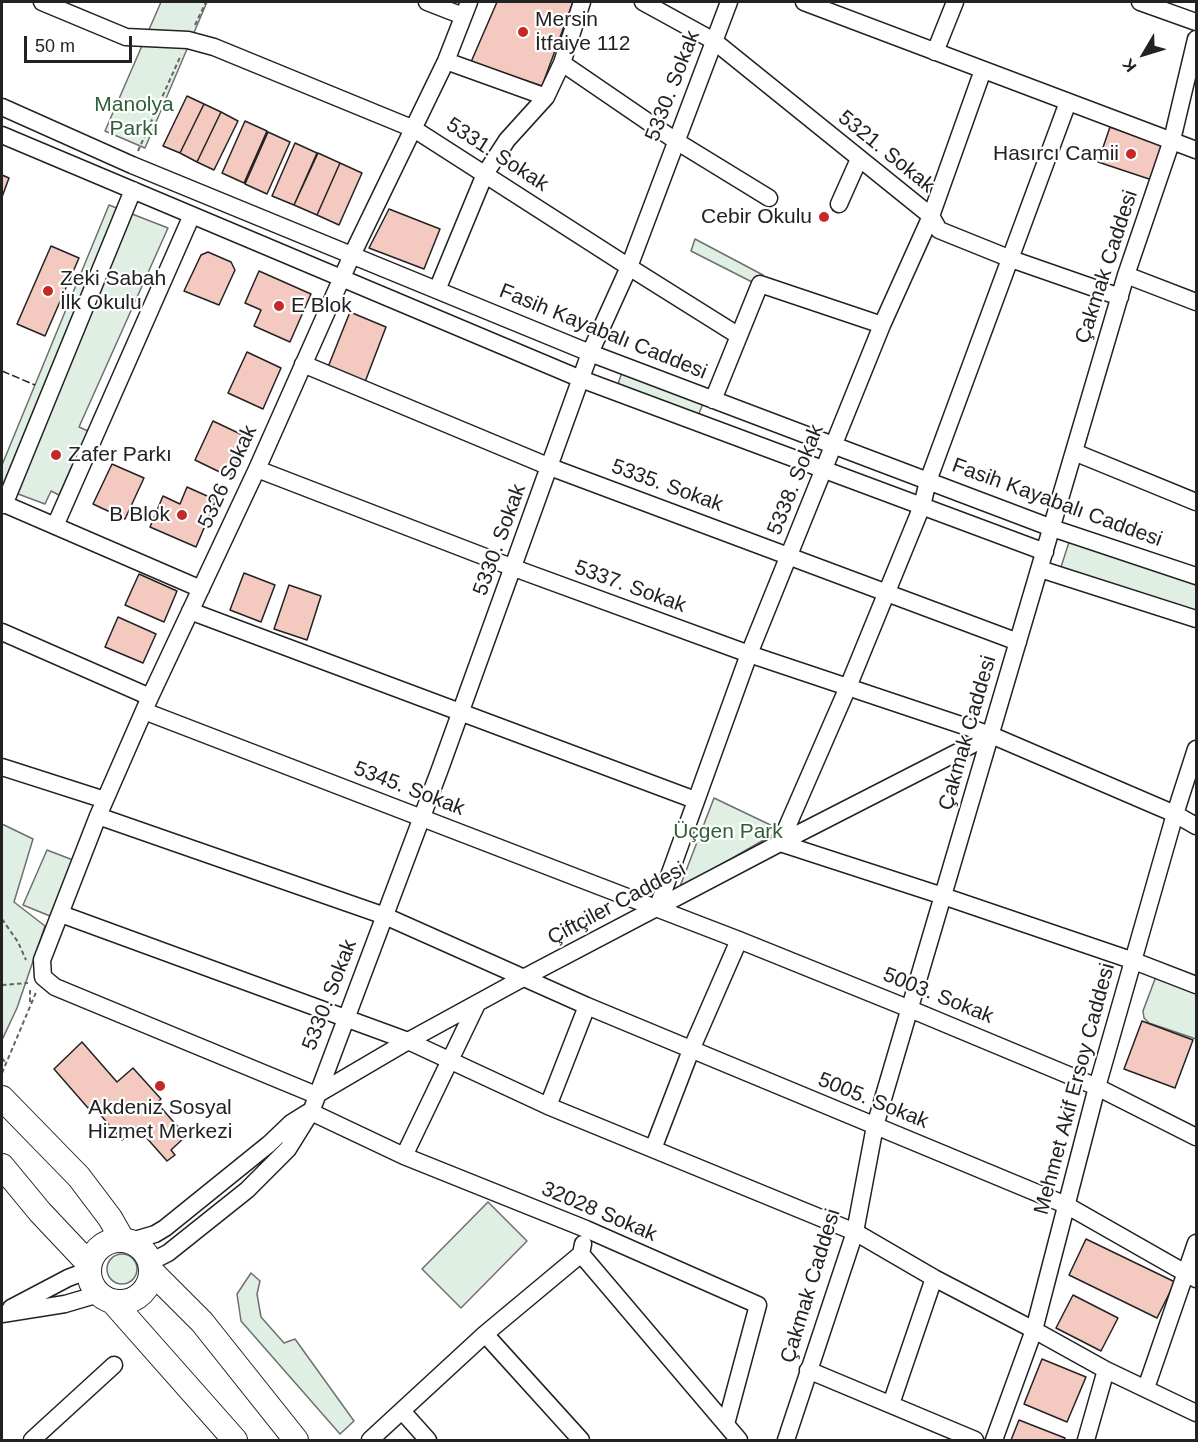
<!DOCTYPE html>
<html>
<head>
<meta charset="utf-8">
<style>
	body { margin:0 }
	#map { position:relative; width:1198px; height:1442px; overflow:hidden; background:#fff; font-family:Arial,sans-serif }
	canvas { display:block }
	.frame { position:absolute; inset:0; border:3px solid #222; pointer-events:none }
	.north { position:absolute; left:1114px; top:24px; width:60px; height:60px; -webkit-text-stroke:4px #fff; paint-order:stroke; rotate:232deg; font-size:16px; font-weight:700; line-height:24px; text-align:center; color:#222 }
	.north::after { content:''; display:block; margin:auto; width:21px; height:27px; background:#222; clip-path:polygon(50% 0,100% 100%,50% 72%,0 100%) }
	.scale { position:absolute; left:24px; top:36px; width:108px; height:27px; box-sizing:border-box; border:3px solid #222; border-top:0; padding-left:8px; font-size:18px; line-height:21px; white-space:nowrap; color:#222; -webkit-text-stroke:4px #fff; paint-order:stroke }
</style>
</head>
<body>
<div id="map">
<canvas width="1198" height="1442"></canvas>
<div class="frame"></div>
<div class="north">K</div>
<div class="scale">50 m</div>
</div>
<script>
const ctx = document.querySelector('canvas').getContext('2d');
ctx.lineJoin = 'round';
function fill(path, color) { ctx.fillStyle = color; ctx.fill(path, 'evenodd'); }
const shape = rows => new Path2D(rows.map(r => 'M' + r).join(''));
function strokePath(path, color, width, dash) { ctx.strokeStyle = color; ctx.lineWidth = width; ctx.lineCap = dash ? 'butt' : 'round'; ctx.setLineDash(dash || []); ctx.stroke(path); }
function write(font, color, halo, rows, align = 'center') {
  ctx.font = font + ' Arial,sans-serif'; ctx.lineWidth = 4.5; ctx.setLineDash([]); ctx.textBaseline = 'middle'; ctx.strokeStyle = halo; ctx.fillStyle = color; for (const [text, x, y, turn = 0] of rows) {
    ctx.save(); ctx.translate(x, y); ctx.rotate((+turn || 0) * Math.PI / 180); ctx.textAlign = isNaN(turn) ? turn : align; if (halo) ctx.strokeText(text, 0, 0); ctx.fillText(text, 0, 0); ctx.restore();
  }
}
const green = shape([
	[161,2,207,2,145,148,105,131,161,2],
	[109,205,168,228,79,427,88,431,59,495,51,491,45,504,2,488,2,465,109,205],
	[695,239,763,275,754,283,691,251,695,239],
	[623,369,705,399,697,418,617,387,623,369],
	[1070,539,1196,582,1196,614,1060,570,1070,539],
	[714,798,781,830,679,889,714,798],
	[2,824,33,839,14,902,45,926,17,1008,2,1040,2,824],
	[47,850,73,860,50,916,23,905,47,850],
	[1160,977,1196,992,1196,1039,1149,1023,1144,1018,1143,1011,1155,979,1160,977],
	[488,1202,527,1241,461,1308,422,1269,488,1202],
	'107 1269a15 15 0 1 1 30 0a15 15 0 1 1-30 0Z',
	[251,1273,260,1281,257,1294,261,1317,284,1343,295,1339,354,1421,340,1434,241,1321,237,1294,251,1273]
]);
const building = shape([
	[497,2,573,2,542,86,471,62,497,2],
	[187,96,204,104,180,153,163,146,187,96],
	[204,104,221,112,197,162,180,153,204,104],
	[221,112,238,121,214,170,197,162,221,112],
	[245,121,267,131,244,183,222,173,245,121],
	[1110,127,1164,146,1152,180,1098,162,1110,127],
	[268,132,290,142,267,194,245,184,268,132],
	[295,143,317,153,294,205,272,196,295,143],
	[318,153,340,163,317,215,294,205,318,153],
	[340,163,362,173,339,225,317,215,340,163],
	[2,175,9,178,2,197,2,175],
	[389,209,440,229,424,269,369,248,389,209],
	[51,246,79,258,45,336,17,324,51,246],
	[208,252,231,262,235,270,219,305,184,291,201,255,208,252],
	[259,271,311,294,290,342,254,326,261,310,245,303,259,271],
	[350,312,386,327,365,382,328,367,350,312],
	[247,352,281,368,263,409,228,393,247,352],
	[213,421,249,438,230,477,195,460,213,421],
	[112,464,144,478,125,519,93,504,112,464],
	[187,487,216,500,196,547,150,527,163,496,180,504,187,487],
	[244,573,275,585,261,622,230,610,244,573],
	[139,574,177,591,164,622,125,605,139,574],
	[289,585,321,596,307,640,274,629,289,585],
	[118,617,156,634,143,663,105,647,118,617],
	[1142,1021,1193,1040,1175,1088,1124,1069,1142,1021],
	[82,1042,117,1082,133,1068,161,1099,157,1103,186,1136,171,1150,175,1155,167,1161,137,1127,122,1140,92,1105,88,1108,54,1069,82,1042],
	[1086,1239,1175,1282,1157,1318,1069,1275,1086,1239],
	[1073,1295,1118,1318,1101,1351,1056,1328,1073,1295],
	[1042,1359,1086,1377,1067,1422,1024,1404,1042,1359],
	[1019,1420,1065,1438,1064,1440,1011,1440,1019,1420]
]);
const path = shape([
	[195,25,206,2],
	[138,151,181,55],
	[2,919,18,942,26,960],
	[2,985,28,983],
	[30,1002,30,987],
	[2,1058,6,1063],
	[2,1073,37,990]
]);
const minor = shape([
	[42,2,126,37,188,40,214,47,414,129,629,267,739,336],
	[427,2,463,16],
	[643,2,714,41,931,216,939,230,1011,259,1120,297],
	[804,2,1196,150],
	[1140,2,1196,22],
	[935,52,955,2],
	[446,61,546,97],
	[562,63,676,141,769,198],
	[2,107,132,165,590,353,1052,528,1196,576],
	[2,135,581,379,1045,552],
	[839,204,859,159],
	[1126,275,1196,302],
	[437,290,485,174,507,140,546,97,562,63,582,2],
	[303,364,550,467,1018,642],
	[713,400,760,284,882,325],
	[1074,452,1196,502],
	[257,469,514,568,749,654,991,735,1175,814,1196,826],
	[2,503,201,589],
	[4,505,133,190],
	[55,526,192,215],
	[1040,569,1196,619],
	[190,611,695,800],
	[2,632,150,697],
	[144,711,739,940,910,1009,1097,1087,1196,1137],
	[2,767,105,800],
	[98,816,385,916,587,1006,1066,1205,1196,1279],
	[780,843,848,687,922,506,928,481,1068,102],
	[780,843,943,896,1134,961,1196,985],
	[657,909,749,654,882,325,931,216,983,70],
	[61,914,408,1041,548,1106,855,1232,934,1278,1034,1330,1106,1370,1196,1413],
	[316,1095,55,987,43,977,42,960,98,816,150,697,257,469,352,255,446,61,469,2],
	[316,1095,408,1041,525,977,780,843,991,735],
	[548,1106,587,1006],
	[311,1112,404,1156,586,1229,758,1305,726,1424],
	[653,1149,691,1050,739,940],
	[404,1156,477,1004],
	[131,1241,155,1234,165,1228,269,1144,291,1123,307,1113],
	[583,1244,581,1254,739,1440],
	[150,1262,168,1253,247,1190,288,1149,311,1112,440,769,590,353,629,267,729,2],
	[11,1308,68,1278,89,1270],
	[2,1314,65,1304,99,1294],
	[485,1334,581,1440],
	[808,1370,975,1440],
	[1146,1388,1196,1243],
	[891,1404,934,1278],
	[402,1411,428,1440],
	[32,1440,114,1365],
	[370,1440,485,1334,581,1254],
	[786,1440,855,1232,875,1126,1126,275,1172,140,1196,39],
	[994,1440,1034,1330,1097,1087,1175,814,1196,749],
	[1086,1440,1106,1370]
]);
const highway = shape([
	[2,1098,79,1177,110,1218,122,1239],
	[2,1166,40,1212,89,1264],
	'89 1271a31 31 0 1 1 62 0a31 31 0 1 1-62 0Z',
	[152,1272,202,1322,296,1440],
	[112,1301,235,1440]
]);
const fence = shape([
	[2,371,35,385]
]);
const markers = [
	[523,32,6,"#c62828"],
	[1131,154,6,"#c62828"],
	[824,217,6,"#c62828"],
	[48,291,6,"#c62828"],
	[279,306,6,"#c62828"],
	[56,455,6,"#c62828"],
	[182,515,6,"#c62828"],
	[160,1086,6,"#c62828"]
];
const poiNames = [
	["Mersin",535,20],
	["İtfaiye 112",535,44],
	["Hasırcı Camii",1119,154,"right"],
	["Cebir Okulu",812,217,"right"],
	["Zeki Sabah",60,279],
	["İlk Okulu",60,303],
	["E Blok",291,306],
	["Zafer Parkı",68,455],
	["B Blok",170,515,"right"],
	["Akdeniz Sosyal",160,1108,"center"],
	["Hizmet Merkezi",160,1132,"center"]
];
const streetNames = [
	["5330. Sokak",673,86,-69],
	["5321. Sokak",886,152,39],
	["5331. Sokak",497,155,33],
	["Çakmak Caddesi",1107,267,-72],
	["Fasih Kayabalı Caddesi",603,332,22],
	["5326 Sokak",228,477,-65],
	["5338. Sokak",796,480,-68],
	["5335. Sokak",667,486,20],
	["Fasih Kayabalı Caddesi",1057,503,20],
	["5330. Sokak",500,540,-70],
	["5337. Sokak",630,587,20],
	["Çakmak Caddesi",968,733,-74],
	["5345. Sokak",409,789,21],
	["Çiftçiler Caddesi",617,904,-28],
	["5330. Sokak",330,995,-69],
	["5003. Sokak",938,996,22],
	["Mehmet Akif Ersoy Caddesi",1075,1089,-75],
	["5005. Sokak",873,1101,22],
	["32028 Sokak",599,1212,23],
	["Çakmak Caddesi",811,1286,-73]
];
const parkNames = [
	["Manolya",134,105],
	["Parkı",134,129],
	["Üçgen Park",728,832]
];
fill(green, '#e0efe3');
strokePath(green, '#6f6f6f', 1.5);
fill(building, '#f3c9c0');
strokePath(building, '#222', 1.5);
strokePath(minor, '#222', 19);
strokePath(highway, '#222', 26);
strokePath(path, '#646464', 2, [4.5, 3]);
strokePath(minor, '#fff', 16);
strokePath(highway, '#fff', 24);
strokePath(fence, '#222', 1.5, [8, 3]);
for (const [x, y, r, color] of markers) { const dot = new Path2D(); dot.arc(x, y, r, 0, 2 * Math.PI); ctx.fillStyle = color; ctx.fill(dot); strokePath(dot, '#fff', 2); }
write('21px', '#222', '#fff', poiNames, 'left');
write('21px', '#222', '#fff', streetNames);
write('21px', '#2f5e38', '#fff', parkNames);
</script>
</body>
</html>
